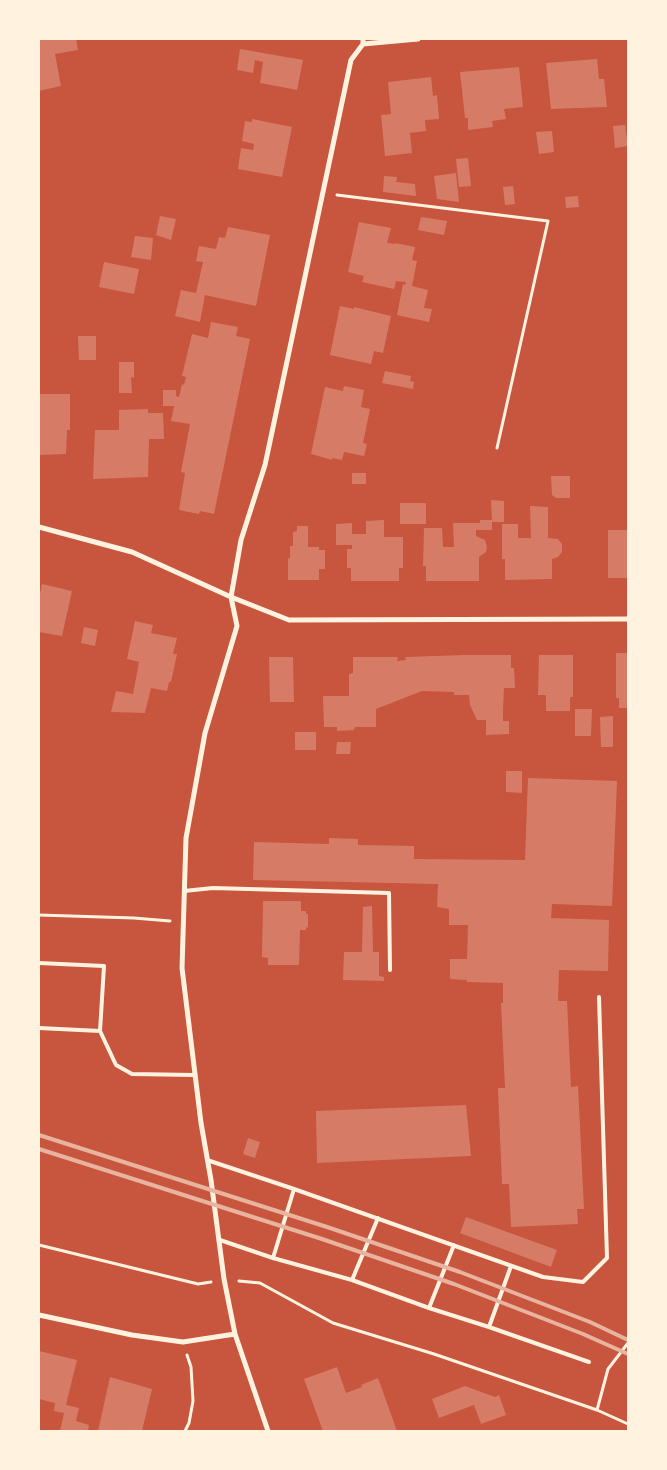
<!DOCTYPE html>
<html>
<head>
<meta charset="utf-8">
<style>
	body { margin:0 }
	#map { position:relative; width:667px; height:1470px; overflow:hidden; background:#c8553d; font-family:"Fira Sans",sans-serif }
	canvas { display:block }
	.frame { position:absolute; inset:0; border:40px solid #fff3e0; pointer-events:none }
</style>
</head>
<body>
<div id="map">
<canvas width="667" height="1470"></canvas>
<div class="frame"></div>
</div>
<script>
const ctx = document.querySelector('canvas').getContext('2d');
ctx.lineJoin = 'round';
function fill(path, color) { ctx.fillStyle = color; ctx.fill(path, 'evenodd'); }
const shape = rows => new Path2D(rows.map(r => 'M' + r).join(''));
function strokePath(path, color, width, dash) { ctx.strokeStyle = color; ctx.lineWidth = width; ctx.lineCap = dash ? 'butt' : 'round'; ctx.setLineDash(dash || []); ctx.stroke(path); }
const building = shape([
	[39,39,76,39,78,50,55,54,61,86,39,91],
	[240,49,303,60,297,90,260,83,263,62,255,60,253,73,237,70],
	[597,59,599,79,604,79,607,107,551,109,546,63],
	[519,67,523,107,504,109,506,119,492,121,493,127,468,130,468,118,465,118,460,72],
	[431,77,433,96,437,95,439,119,425,120,426,131,410,133,412,153,385,156,381,115,391,114,388,82],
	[252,119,292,127,282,177,238,169,241,148,253,150,254,144,242,141,245,121,252,122],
	[625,125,628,146,615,148,613,126],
	[552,131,554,152,539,154,536,132],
	[468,158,471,186,459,187,456,159],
	[456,173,459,202,437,199,434,176],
	[384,176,397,177,396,182,415,184,416,196,383,192],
	[513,186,515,204,505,205,503,187],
	[578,196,579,207,566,208,565,197],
	[160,216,176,219,171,240,156,235],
	[421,217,447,221,444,235,418,230],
	[359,222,391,228,387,243,395,244,395,243,415,247,412,260,417,261,412,286,428,290,424,308,432,309,429,322,397,315,403,284,405,285,406,282,396,281,394,289,362,282,364,276,348,272],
	[228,227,270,235,256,306,205,295,200,322,175,316,181,290,196,293,203,262,196,261,199,246,216,249,219,237,225,238],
	[135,236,153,238,151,260,131,257],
	[104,262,139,269,134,294,99,287],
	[340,306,354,309,354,307,391,316,383,353,374,351,371,364,330,355],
	[211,322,238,327,236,336,250,339,214,514,200,511,199,514,179,510,185,473,181,472,190,424,171,421,174,406,163,406,163,390,176,390,176,396,179,397,182,384,184,385,186,377,182,376,192,334,208,338],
	[78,336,96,336,96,360,79,360],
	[119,362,134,362,134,378,131,377,132,393,119,393],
	[385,371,411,376,410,381,414,382,413,389,382,383],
	[344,386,364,390,361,407,370,409,363,443,367,444,364,456,344,452,342,460,332,458,332,460,311,454,325,387,343,391],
	[39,394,70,394,70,430,67,430,66,454,39,455],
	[148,409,148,413,163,413,164,439,149,439,148,477,93,479,95,430,119,430,119,410],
	[352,473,366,473,366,484,352,484],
	[551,476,570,476,570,498,556,498,552,495],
	[491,500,504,501,504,522,492,522],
	[400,503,426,503,426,524,400,524],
	[530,506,548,507,548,538,558,539,562,544,562,552,558,557,552,559,552,579,505,580,505,559,502,559,502,524,518,524,518,538,531,538],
	[384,520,384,537,403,537,403,568,399,568,399,581,351,581,351,568,347,568,347,549,352,549,352,545,336,545,336,524,352,523,352,534,366,534,366,521],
	[480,520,492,520,492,530,476,530,476,536,485,540,487,547,486,552,479,557,479,581,426,581,426,566,423,566,424,528,442,528,443,547,454,547,453,523,480,523],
	[297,526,308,526,308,547,319,547,319,550,325,550,325,569,319,569,319,580,288,580,288,559,290,558,290,546,293,546,293,532,297,531],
	[608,530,628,530,628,578,608,578],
	[42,584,72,591,62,636,39,632,39,599],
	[135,621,153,625,151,633,177,638,173,654,177,654,171,682,169,682,167,691,151,688,145,713,111,712,116,691,133,694,139,662,127,659],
	[84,627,98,630,95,646,81,643],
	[616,653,628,653,628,708,619,708,619,698,616,698],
	[464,655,511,655,511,668,514,668,515,688,504,688,503,710,503,721,509,721,509,734,486,735,486,720,477,720,470,705,469,695,454,695,454,692,422,691,376,709,376,727,355,727,354,730,337,731,337,727,324,727,323,696,349,696,349,674,353,673,353,657,398,657,397,661,406,660,405,657],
	[539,655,573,655,573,697,570,697,570,711,546,711,546,695,538,695],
	[269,657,293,657,294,702,270,702],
	[575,709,592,709,591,736,575,736],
	[613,716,613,747,601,747,600,717],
	[295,732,316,732,316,750,295,750],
	[337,742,351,742,350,754,336,754],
	[506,771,522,771,522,793,506,792],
	[528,778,617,781,612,906,552,904,551,918,609,920,608,971,559,970,558,1001,567,1001,571,1087,578,1086,584,1209,577,1209,578,1224,511,1227,509,1184,502,1184,498,1088,505,1088,501,1003,503,1003,503,983,467,982,467,980,450,979,450,959,467,959,468,925,449,925,449,909,437,907,438,884,253,880,254,842,329,844,329,838,358,839,358,845,414,846,414,859,525,860],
	[263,901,301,901,301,911,306,911,306,914,308,914,308,928,306,927,306,930,300,930,299,965,268,965,268,958,262,957],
	[372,906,373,952,379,952,379,976,384,977,384,981,343,980,344,952,362,952,363,907],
	[466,1105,471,1156,317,1163,316,1111],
	[248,1138,260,1142,255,1158,243,1154],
	[466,1217,557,1250,551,1267,460,1233],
	[39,1351,77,1360,66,1405,79,1408,76,1421,89,1425,88,1431,60,1431,64,1413,54,1411,55,1403,39,1399],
	[337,1367,346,1393,362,1387,361,1385,378,1378,397,1431,323,1431,304,1379],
	[110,1377,152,1389,142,1431,98,1431],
	[465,1386,495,1397,499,1395,506,1415,481,1424,474,1405,439,1418,432,1399]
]);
const path = shape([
	[337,195,548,221,497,448],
	[39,915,134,918,170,921],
	[39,1245,198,1284,211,1282],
	[239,1281,260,1283,333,1323,434,1354,597,1410,628,1424],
	[597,1410,608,1369,628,1343],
	[185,1431,189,1423,193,1401,191,1367,187,1355]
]);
const service = shape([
	[184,891,213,888,389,893,390,970],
	[39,963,104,966,100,1031,116,1065,132,1074,194,1075],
	[39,1028,100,1031],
	[207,1160,294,1189,543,1277,583,1282,607,1258,599,997],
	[220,1240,273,1258,352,1280,429,1308,489,1327,589,1362],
	[273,1258,294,1189],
	[352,1280,378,1218],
	[429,1308,454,1245],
	[489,1327,511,1266]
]);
const minor = shape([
	[363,44,418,39],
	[39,527,132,552,231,597,289,620,628,619],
	[39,1315,132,1335,183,1342,235,1334],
	[268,1431,235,1334,224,1279,211,1180,201,1123,182,968,186,838,205,733,237,626,231,597,241,540,265,465,351,60,363,44,363,39]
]);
const rail = shape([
	[39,1135,327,1227,460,1272,590,1322,628,1340],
	[39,1149,322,1239,454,1284,583,1334,628,1354]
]);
fill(building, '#d67c66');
strokePath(path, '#fff3e0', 3);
strokePath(service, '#fff3e0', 4);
strokePath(minor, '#fff3e0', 5);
strokePath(rail, '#e9b49f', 4);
</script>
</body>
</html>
